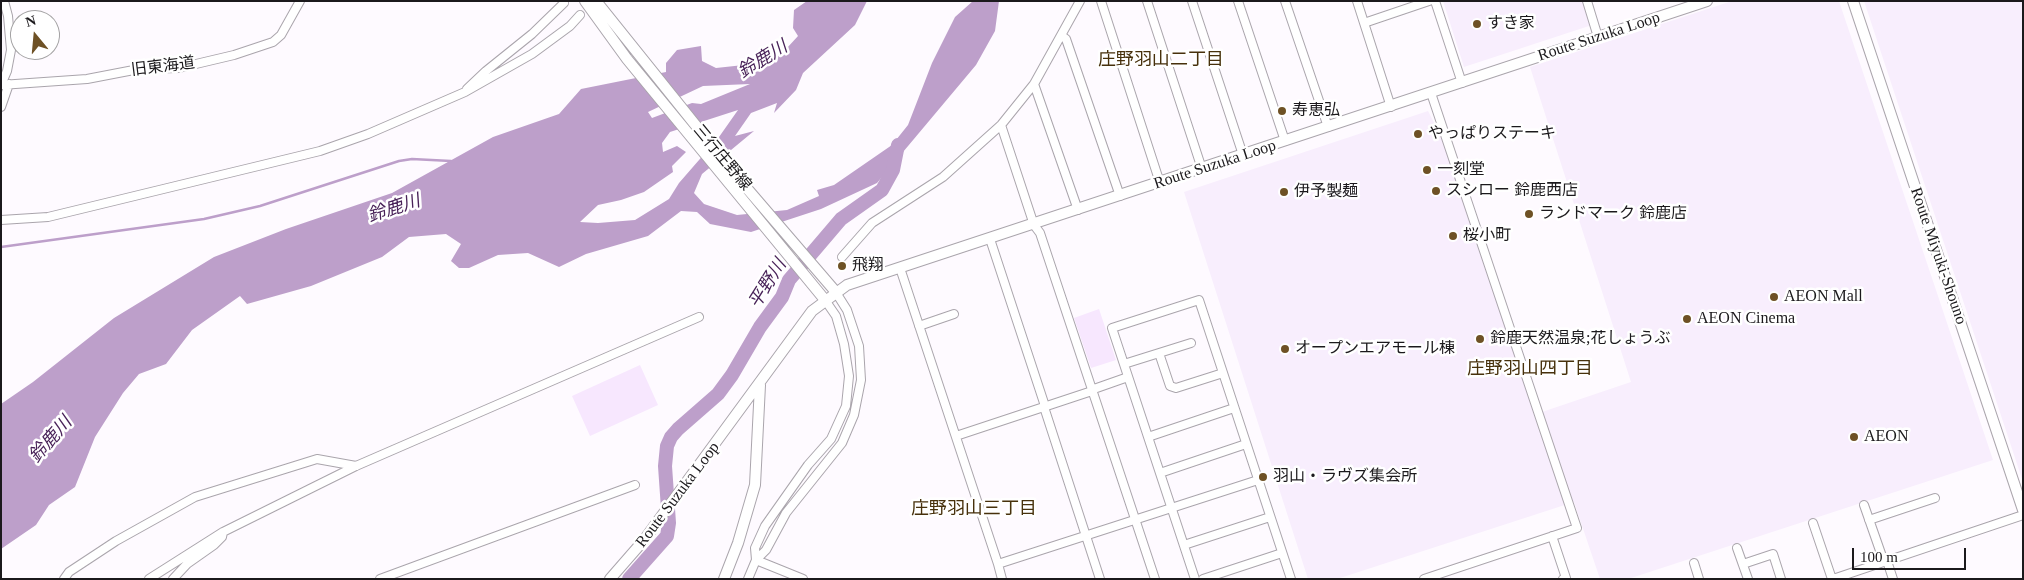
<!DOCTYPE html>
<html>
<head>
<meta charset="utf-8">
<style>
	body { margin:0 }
	#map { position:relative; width:2024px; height:580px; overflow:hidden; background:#fefaff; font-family:"Times New Roman",serif }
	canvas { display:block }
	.frame { position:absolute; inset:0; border:2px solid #1b191c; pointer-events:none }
	.north { position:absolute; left:10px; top:10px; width:50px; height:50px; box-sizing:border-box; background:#fff; border:1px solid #a4a3a4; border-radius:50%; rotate:343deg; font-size:14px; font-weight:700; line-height:20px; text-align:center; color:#1b191c }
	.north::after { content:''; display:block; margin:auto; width:18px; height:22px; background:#6e5125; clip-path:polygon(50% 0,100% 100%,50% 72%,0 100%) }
	.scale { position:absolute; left:1852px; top:548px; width:114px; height:22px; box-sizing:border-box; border:2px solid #1b191c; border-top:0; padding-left:6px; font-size:15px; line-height:18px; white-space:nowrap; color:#1b191c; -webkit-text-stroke:4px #fff; paint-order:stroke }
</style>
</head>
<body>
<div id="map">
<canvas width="2024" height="580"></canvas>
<div class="frame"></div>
<div class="north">N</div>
<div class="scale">100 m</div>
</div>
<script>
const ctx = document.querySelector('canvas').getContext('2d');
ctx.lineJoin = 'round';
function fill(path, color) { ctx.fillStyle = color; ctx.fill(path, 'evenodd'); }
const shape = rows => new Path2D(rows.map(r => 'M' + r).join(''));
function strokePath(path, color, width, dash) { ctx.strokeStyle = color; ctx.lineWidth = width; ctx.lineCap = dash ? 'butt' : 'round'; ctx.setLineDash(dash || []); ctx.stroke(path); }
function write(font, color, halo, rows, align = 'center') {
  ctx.font = font + ' "Times New Roman","Noto Sans JP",serif'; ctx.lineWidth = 5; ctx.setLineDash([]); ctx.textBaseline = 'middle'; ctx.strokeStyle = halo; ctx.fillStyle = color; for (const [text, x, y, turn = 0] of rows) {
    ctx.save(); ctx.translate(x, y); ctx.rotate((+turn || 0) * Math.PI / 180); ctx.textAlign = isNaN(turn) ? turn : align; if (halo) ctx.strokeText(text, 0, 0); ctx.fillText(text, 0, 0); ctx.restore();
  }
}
const built = shape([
	[1443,1,1584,1,1592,25,1464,67],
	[1732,1,1839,1,1993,460,1628,579,1600,579,1574,502,1337,579,1308,579,1184,192,1428,111,1445,144,1536,414,1631,382,1530,67],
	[1864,1,2023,1,2023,482]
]);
const green = shape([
	[1099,309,1116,360,1091,368,1074,318],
	[640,365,658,405,590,436,572,396]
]);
const water = shape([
	[807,1,867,1,855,25,803,73,796,90,774,113,777,103,751,113,735,136,754,131,702,174,694,193,704,204,737,215,787,210,819,196,817,190,834,185,892,145,908,125,932,63,955,17,973,1,999,1,995,31,976,65,877,183,821,209,751,232,710,224,697,212,681,211,648,236,586,254,559,267,528,253,498,255,469,268,459,268,451,261,461,244,446,234,409,237,382,257,311,286,247,304,240,296,192,330,166,364,139,374,123,393,95,437,75,487,49,505,36,525,1,549,1,404,33,382,114,318,214,257,286,229,392,193,493,137,559,114,581,89,666,72,666,63,677,50,701,46,702,61,716,68,753,64,787,48,798,36,793,28,794,10],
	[750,84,701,104,692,103,652,118,648,112,703,86],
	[738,110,719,137,679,183,669,199,635,220,598,223,580,222,598,205,621,200,644,192,673,172,672,166,686,152,677,146,663,152,662,143,670,132]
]);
const stream = shape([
	[1,247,204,219,260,206,399,161,412,159,451,161]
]);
const river = shape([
	[629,579,667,536,669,523,665,466,667,446,671,437,678,429,718,394,732,375,760,327,782,297,789,280,841,219,882,190,893,170,898,145]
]);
const minor = shape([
	[1101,1,1160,183],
	[1147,1,1202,169],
	[1192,1,1243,155],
	[1238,1,1285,141],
	[1285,1,1328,127],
	[1357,1,1391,107],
	[1435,1,1462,83],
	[1587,1,1598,37],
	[1364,23,1429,1],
	[1062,36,1066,39,1120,196],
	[1034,84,1078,210],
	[1,85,87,79,139,69,179,68,234,55,273,42,281,35,300,1],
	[1,85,7,71,11,50,8,16,4,1],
	[467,89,486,71,532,34,564,3],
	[1,107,9,84],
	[1001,125,1034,225,1040,233,1155,579],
	[1,220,48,217,320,151,368,134,465,92,532,54,570,26,580,15],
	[990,239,1045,406],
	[842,257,872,223,943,177,1001,125,1034,84,1080,1],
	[900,268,998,564,1258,480],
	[919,326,954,314],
	[1159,353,1170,386,1176,388,1223,373],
	[1124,364,1191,343],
	[1091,390,1128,377],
	[1044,407,1100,579],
	[956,436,1092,391],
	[1148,437,1234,408],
	[1160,473,1246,444],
	[1864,505,1884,562],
	[1869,520,1935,498],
	[1813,523,1832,579],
	[1552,536,1566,578,1563,579],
	[1184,545,1270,517],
	[1737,548,1748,579],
	[756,560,755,548,765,526,808,465,831,439,846,406,849,376,844,344,836,316,825,300],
	[756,560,803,579],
	[1887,561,1893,579],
	[1694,563,1699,579],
	[998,564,1002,579],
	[1743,564,1773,554,1781,579],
	[64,579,69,572,116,541,195,497,317,459,356,466],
	[149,579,223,532,356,466,699,317],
	[173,579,187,564,214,545,222,537,223,532],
	[380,579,635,485],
	[748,579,756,560,766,550,786,513,842,443,854,415,861,380,859,346,847,310,835,291],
	[1195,579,1112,328,1199,300,1291,579],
	[1203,579,1282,553],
	[1424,579,1577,528,1431,93],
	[1833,579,2023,515]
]);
const major = shape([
	[585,1,627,59,825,300],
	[596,1,738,178,835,291],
	[1853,1,2023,510],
	[610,579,644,540,812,311,847,285,1707,1],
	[724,579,738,543,755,485,760,385]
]);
const markers = [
	[1477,24,5,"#6e5125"],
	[1282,111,5,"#6e5125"],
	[1418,134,5,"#6e5125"],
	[1427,170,5,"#6e5125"],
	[1436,191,5,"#6e5125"],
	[1284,192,5,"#6e5125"],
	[1529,214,5,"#6e5125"],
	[1453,236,5,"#6e5125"],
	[842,266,5,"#6e5125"],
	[1774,297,5,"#6e5125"],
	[1687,319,5,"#6e5125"],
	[1480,339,5,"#6e5125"],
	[1285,349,5,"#6e5125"],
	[1854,437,5,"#6e5125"],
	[1263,477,5,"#6e5125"]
];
const poiNames = [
	["すき家",1487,24],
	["寿恵弘",1292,111],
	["やっぱりステーキ",1428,134],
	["一刻堂",1437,170],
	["スシロー 鈴鹿西店",1446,191],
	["伊予製麺",1294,192],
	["ランドマーク 鈴鹿店",1539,214],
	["桜小町",1463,236],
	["飛翔",852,266],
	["AEON Mall",1784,297],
	["AEON Cinema",1697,319],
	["鈴鹿天然温泉;花しょうぶ",1490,339],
	["オープンエアモール棟",1295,349],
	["AEON",1864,437],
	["羽山・ラヴズ集会所",1273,477]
];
const streetNames = [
	["Route Suzuka Loop",1599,37,-18],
	["旧東海道",163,67,-7],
	["三行庄野線",722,158,50],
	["Route Suzuka Loop",1215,165,-18],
	["Route Miyuki-Shouno",1938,256,71],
	["Route Suzuka Loop",678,495,-53]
];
const waterNames = [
	["鈴鹿川",763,60,-32],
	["鈴鹿川",394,209,-18],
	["平野川",768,284,-58],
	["鈴鹿川",51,440,-49]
];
const neighbourhoodNames = [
	["庄野羽山二丁目",1161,60],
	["庄野羽山四丁目",1530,369],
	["庄野羽山三丁目",974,509]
];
fill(built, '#f8eefd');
fill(green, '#f7e7fe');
fill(water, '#bd9fca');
strokePath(stream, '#bd9fca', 2.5);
strokePath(river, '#bd9fca', 14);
strokePath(minor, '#aaa5ac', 10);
strokePath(major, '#aaa5ac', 12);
strokePath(minor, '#fff', 8);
strokePath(major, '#fff', 10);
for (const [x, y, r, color] of markers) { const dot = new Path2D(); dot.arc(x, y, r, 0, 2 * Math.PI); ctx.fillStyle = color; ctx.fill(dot); strokePath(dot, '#fff', 2); }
write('16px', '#1b191c', '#fff', poiNames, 'left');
write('16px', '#1b191c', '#fff', streetNames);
write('italic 18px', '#492359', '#fff', waterNames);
write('18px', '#47310c', '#fff', neighbourhoodNames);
</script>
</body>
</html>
